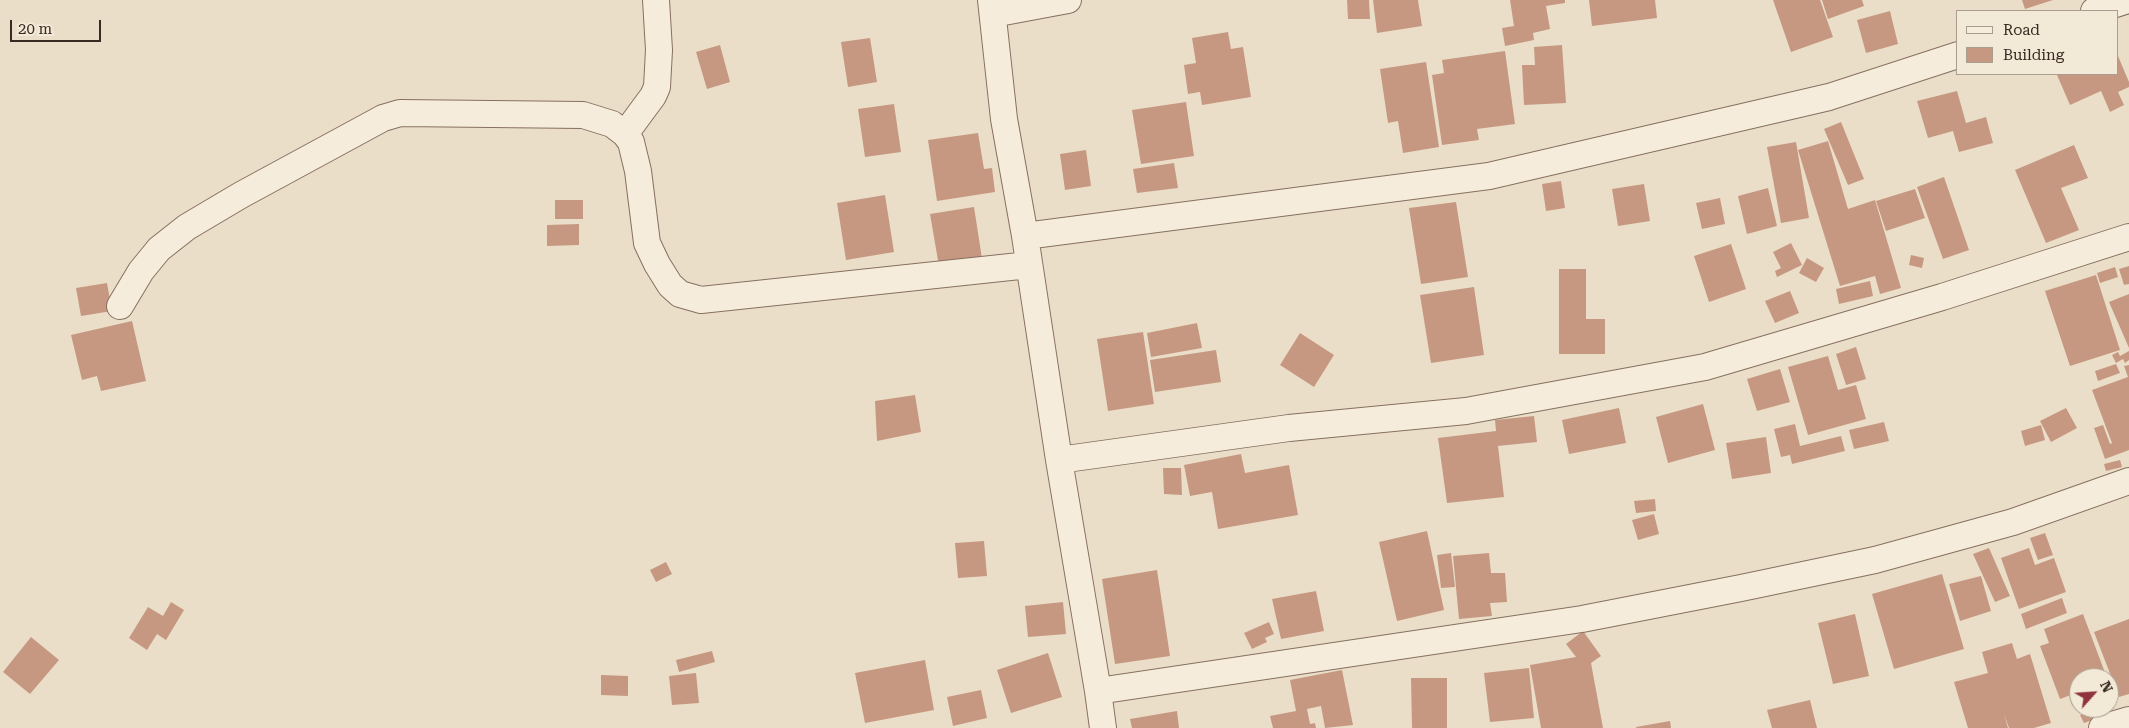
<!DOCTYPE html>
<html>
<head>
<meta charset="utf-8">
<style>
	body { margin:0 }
	#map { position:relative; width:2129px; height:728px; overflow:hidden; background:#ebdec8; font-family:"Roboto Serif",serif }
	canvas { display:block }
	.legend { position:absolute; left:1956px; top:10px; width:162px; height:65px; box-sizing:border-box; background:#f3e9d7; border:1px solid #a89d8e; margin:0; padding:6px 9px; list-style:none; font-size:15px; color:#382a21 }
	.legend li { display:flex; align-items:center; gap:10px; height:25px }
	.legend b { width:25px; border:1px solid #a89d8e }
	.north { position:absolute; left:2069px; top:668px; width:50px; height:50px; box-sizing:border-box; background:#f3e9d7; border:1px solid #a89d8e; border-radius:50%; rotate:64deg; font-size:14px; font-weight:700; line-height:20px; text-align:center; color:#382a21 }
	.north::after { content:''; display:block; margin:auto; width:18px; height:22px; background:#90333c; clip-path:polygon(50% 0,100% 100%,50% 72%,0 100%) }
	.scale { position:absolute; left:10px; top:20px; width:91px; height:22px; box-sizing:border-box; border:2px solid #382a21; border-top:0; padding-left:6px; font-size:15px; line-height:18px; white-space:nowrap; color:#382a21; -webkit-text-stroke:4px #f3e9d7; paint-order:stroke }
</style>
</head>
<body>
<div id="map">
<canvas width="2129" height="728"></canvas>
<ul class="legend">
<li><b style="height:6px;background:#f6ecdb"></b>Road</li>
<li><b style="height:14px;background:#c69881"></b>Building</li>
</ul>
<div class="north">N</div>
<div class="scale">20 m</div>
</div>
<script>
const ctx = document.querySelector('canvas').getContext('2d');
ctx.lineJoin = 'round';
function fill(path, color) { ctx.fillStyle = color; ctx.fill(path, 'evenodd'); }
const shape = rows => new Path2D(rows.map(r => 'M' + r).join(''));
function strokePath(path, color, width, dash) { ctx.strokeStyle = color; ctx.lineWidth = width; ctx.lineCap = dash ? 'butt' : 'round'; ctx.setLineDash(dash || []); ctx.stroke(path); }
const building = shape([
	[1347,0,1369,0,1370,19,1348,19],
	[1373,0,1418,0,1422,26,1377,33],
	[1510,0,1565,0,1565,3,1546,6,1550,29,1533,33,1534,40,1505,46,1502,28,1514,26],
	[1589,0,1655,0,1657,18,1592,26],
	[1773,0,1820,0,1833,37,1791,52],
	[1822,0,1862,0,1864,6,1828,19],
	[2022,0,2053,0,2025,9],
	[1890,11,1898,44,1866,53,1857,20],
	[1228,32,1231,49,1243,47,1251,97,1202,105,1200,92,1188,94,1184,65,1196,63,1192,38],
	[870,38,877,82,848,87,841,42],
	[720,45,730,82,707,89,696,52],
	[1562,45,1566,103,1524,105,1522,65,1535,65,1534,47],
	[1505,51,1515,124,1477,129,1479,140,1442,145,1432,75,1444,73,1442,60],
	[2118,56,2129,82,2129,87,2118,92,2124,105,2110,112,2101,91,2070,105,2057,75,2118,74],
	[1426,62,1439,147,1403,153,1398,121,1388,123,1380,69],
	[1957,91,1966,123,1986,117,1993,143,1959,152,1953,131,1928,138,1917,101],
	[1186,102,1194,156,1141,164,1132,110],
	[894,104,901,152,865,157,858,109],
	[1841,122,1864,179,1848,185,1824,129],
	[978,133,984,169,992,168,995,192,937,201,928,140],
	[1828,141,1848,209,1875,200,1901,288,1880,294,1875,276,1840,286,1798,150],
	[1796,142,1809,218,1781,223,1767,147],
	[2074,145,2088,178,2061,188,2079,230,2046,243,2015,170],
	[1086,150,1091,186,1065,190,1060,154],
	[1174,163,1178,188,1137,193,1133,169],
	[1944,177,1969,250,1943,259,1917,187],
	[1561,181,1565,208,1546,211,1542,184],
	[1644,184,1650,221,1618,226,1612,189],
	[1768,188,1777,226,1747,234,1738,196],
	[1915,189,1925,218,1886,231,1876,201],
	[885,195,894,252,846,260,837,203],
	[1720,198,1725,224,1702,229,1696,203],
	[555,200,583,200,583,219,555,219],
	[1456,202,1468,277,1421,284,1409,208],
	[974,207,983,265,940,272,930,214],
	[579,224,579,245,547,246,547,225],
	[1791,243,1802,265,1777,277,1775,271,1781,268,1773,252],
	[1731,244,1746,289,1709,302,1694,256],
	[1911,255,1924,258,1922,268,1909,265],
	[1807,258,1824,268,1816,282,1799,273],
	[2129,266,2129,284,2124,285,2119,269],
	[2115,267,2118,277,2100,283,2097,273],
	[1559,269,1586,269,1586,319,1605,319,1605,354,1559,354],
	[2096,275,2120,350,2070,366,2045,291],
	[1870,281,1873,296,1839,304,1836,289],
	[107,283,112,311,81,316,76,288],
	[1474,287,1484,355,1431,363,1420,295],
	[1790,291,1799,313,1775,323,1765,301],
	[2129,294,2129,348,2109,302],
	[132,321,146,381,101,391,97,376,82,380,71,335],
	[1197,323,1202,348,1151,357,1147,333],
	[1143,332,1154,404,1108,411,1097,339],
	[1300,333,1334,355,1314,387,1280,365],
	[1856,347,1866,379,1846,385,1836,354],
	[1216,350,1221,382,1155,392,1150,360],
	[2129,351,2129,360,2125,363,2123,359,2116,363,2112,355,2118,352,2120,356],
	[1828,356,1838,390,1856,385,1866,419,1808,435,1788,367],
	[2116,364,2120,373,2098,381,2095,371],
	[2129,365,2129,450,2105,459,2094,428,2103,425,2110,444,2112,443,2092,390,2128,377,2124,366],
	[1780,369,1790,402,1757,411,1747,379],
	[915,395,921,432,877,441,875,401],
	[1703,404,1715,450,1668,463,1656,417],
	[1619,408,1626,443,1569,454,1562,420],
	[2066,408,2077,428,2051,442,2040,421],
	[1534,416,1537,442,1498,446,1504,497,1447,503,1438,438,1496,431,1495,420],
	[1884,422,1889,441,1854,449,1849,430],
	[1795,424,1800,446,1841,436,1845,451,1792,464,1790,455,1781,457,1774,429],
	[2041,425,2045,440,2025,446,2021,431],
	[1766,437,1771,473,1732,479,1726,443],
	[1241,454,1245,473,1289,465,1298,515,1218,529,1212,492,1190,496,1184,465],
	[2120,460,2122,467,2106,471,2104,464],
	[1163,468,1181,468,1182,495,1164,494],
	[1655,499,1656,511,1636,513,1634,501],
	[1654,514,1659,534,1638,540,1632,520],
	[1427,531,1444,610,1397,621,1379,542],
	[2045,533,2053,555,2038,560,2030,538],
	[984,541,987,576,958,578,955,543],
	[1989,548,2010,596,1995,602,1973,554],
	[2029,548,2035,565,2054,558,2066,592,2019,609,2001,558],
	[1451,553,1455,587,1441,588,1437,555],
	[1489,553,1491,573,1505,573,1507,602,1490,603,1492,616,1459,619,1453,556],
	[666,562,672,574,656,582,650,570],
	[1157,570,1170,656,1115,664,1102,579],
	[1942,574,1964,649,1894,669,1872,594],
	[1981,576,1991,611,1960,621,1949,584],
	[1316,591,1324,631,1281,639,1272,599],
	[2062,598,2067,613,2026,629,2021,614],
	[171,602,184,610,166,640,157,634,147,650,129,638,148,607,163,616],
	[1063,602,1066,634,1028,637,1025,606],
	[1855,614,1869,676,1833,684,1818,623],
	[2083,614,2107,678,2079,678,2079,692,2060,699,2040,646,2049,643,2044,629],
	[2129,619,2129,694,2119,697,2094,632],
	[1269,622,1274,634,1265,638,1267,642,1252,649,1244,633],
	[1583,631,1601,656,1591,663,1603,728,1541,728,1530,665,1576,657,1566,644],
	[31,637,59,660,30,694,3,672],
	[2012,643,2017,659,2030,654,2051,723,2034,728,2009,728,2004,714,2008,728,1968,728,1954,682,1988,673,1982,652],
	[712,651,715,662,679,672,676,660],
	[1048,653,1062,697,1011,713,997,670],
	[925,660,934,710,865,723,855,673],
	[1529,668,1534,718,1490,722,1484,673],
	[1342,670,1353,725,1325,728,1321,706,1307,709,1310,724,1315,723,1316,728,1273,728,1270,716,1296,711,1290,680],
	[696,673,699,703,672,705,669,676],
	[601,675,628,676,628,696,601,695],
	[1411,678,1447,678,1447,728,1412,728],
	[981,690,987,718,953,726,947,697],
	[1810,700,1817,728,1772,728,1767,710],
	[2091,710,2095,719,2084,723,2080,715],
	[1177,711,1179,728,1132,728,1130,719],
	[1670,721,1671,728,1636,728,1636,727]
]);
const street = shape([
	[991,0,1004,119,1025,236,1059,460,1098,691,1103,728],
	[2094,11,2128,0],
	[993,14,1068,0],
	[625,134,653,96,657,87,659,50,656,0],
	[1025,236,1489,176,1829,97,1958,55],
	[120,306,141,271,159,249,187,227,241,195,383,118,400,113,583,115,612,124,625,134,631,142,638,171,647,243,657,264,670,285,680,294,701,300,1029,265],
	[1059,460,1289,428,1466,411,1705,367,1942,297,2129,237],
	[1098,691,1582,619,1741,588,1875,560,2013,522,2129,481],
	[2102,728,2129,720]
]);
fill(building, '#c69881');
strokePath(street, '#86705f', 28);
strokePath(street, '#f6ecdb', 26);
</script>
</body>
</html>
